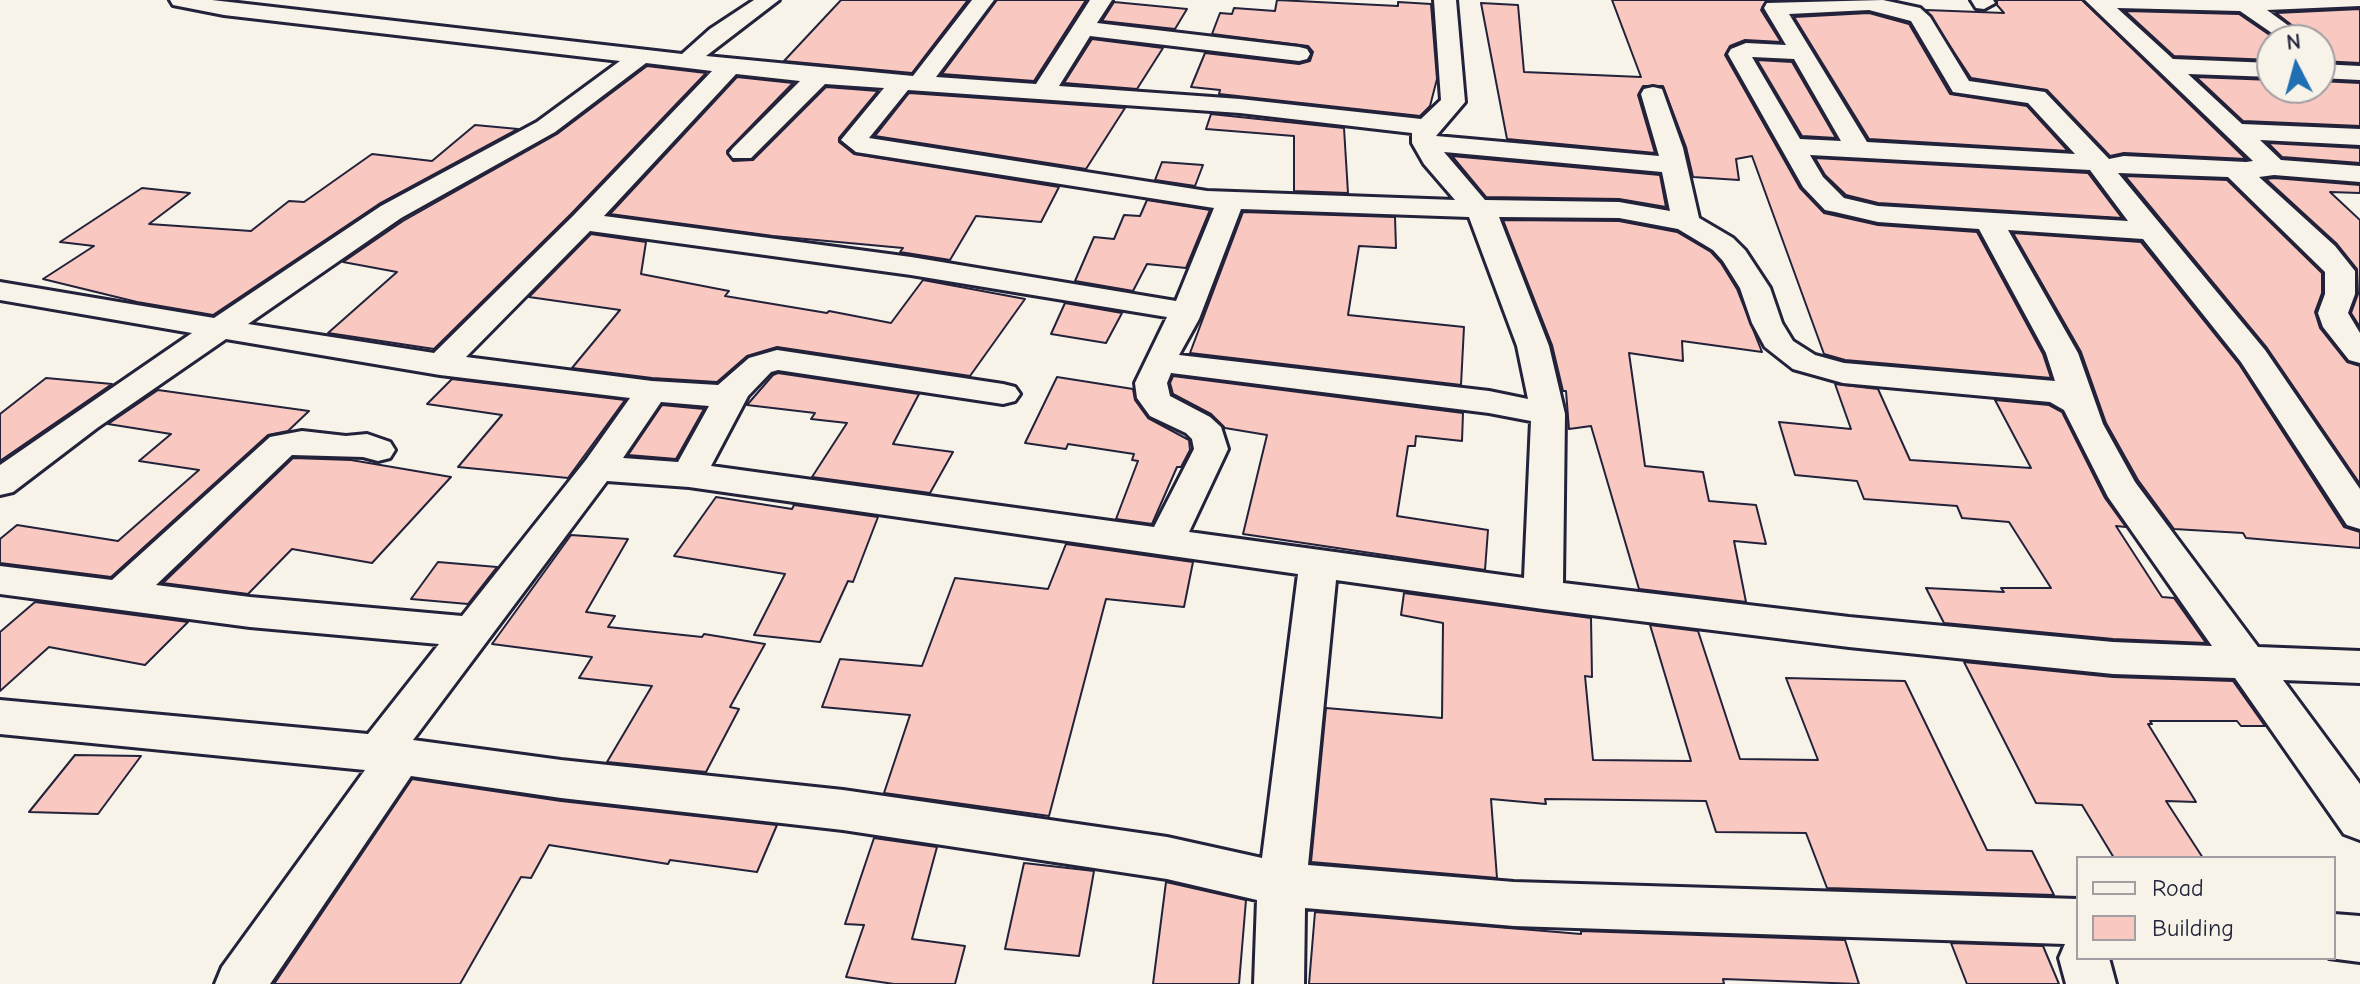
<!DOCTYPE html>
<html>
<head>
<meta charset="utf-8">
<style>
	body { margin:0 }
	#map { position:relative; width:2360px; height:984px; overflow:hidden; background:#f7f3e8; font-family:"Comic Neue",sans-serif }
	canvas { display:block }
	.legend { position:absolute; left:2076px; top:856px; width:260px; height:104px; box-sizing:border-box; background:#f7f3e8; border:2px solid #a29fa3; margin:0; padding:10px 14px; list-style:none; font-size:24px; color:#22223b }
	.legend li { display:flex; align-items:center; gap:16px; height:40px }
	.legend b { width:40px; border:2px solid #a29fa3 }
	.north { position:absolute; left:2256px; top:24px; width:80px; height:80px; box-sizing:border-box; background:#f7f3e8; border:2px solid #a29fa3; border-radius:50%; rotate:354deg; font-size:22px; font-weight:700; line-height:32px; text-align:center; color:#22223b }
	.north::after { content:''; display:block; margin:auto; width:28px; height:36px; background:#1f6fb2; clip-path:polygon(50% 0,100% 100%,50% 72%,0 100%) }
</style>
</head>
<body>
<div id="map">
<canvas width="2360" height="984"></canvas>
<ul class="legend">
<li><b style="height:10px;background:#f7f3e8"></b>Road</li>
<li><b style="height:22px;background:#f9c9c1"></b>Building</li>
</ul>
<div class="north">N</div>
</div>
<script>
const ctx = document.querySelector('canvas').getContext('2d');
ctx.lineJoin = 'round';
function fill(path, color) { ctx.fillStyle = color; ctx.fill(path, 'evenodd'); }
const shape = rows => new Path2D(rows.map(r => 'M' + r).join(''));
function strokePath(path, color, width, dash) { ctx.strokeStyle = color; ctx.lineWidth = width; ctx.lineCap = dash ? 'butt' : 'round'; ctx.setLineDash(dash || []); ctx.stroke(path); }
const building = shape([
	[841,0,968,0,912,73,784,61,841,0],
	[997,0,1086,0,1034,81,942,74,997,0],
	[1277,0,1398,6,1398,2,1431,4,1437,79,1430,106,1420,116,1219,94,1220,90,1191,87,1205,53,1299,64,1310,61,1313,52,1308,46,1212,34,1220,13,1232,14,1234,8,1275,11,1277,0],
	[1612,0,1767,0,1761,10,1781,42,1745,40,1730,46,1725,55,1800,188,1824,213,1878,225,1977,232,2043,354,2051,378,1845,360,1824,354,1752,156,1736,159,1739,180,1693,177,1686,147,1663,86,1643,86,1638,95,1655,153,1507,139,1481,3,1518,5,1524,72,1641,77,1612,0],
	[1997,0,2082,0,2246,159,2124,153,2110,156,2047,90,1971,78,1926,10,2004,13,1997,5,1997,0],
	[1114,2,1187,9,1175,29,1102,21,1114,2],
	[2360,9,2360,63,2320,61,2320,40,2311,40,2276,13,2360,9],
	[2125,11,2239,14,2277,40,2272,40,2272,60,2174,56,2125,11],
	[1869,13,1909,24,1950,94,2027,106,2068,151,1869,139,1794,17,1869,13],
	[1092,39,1163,48,1137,89,1064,83,1092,39],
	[1757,60,1792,62,1836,138,1802,136,1757,60],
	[647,66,706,73,571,214,434,349,328,333,397,272,343,262,403,221,557,134,647,66],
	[737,77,793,83,727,151,733,161,753,160,826,87,878,91,839,138,839,142,854,154,1059,187,1041,222,976,216,950,260,900,252,903,248,773,236,610,214,737,77],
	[2196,77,2272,80,2272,88,2320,88,2320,81,2360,83,2360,126,2243,121,2196,77],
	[909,93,1125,108,1086,169,875,136,909,93],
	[1211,114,1344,128,1348,193,1294,191,1294,136,1206,129,1211,114],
	[475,125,518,129,379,204,213,315,137,302,43,279,94,246,60,242,142,188,190,193,149,224,251,231,289,201,304,202,372,154,432,161,475,125],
	[2268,143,2360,148,2360,163,2282,157,2268,143],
	[1452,156,1660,175,1666,207,1619,199,1486,197,1452,156],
	[1815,158,2088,173,2122,218,1878,203,1846,195,1825,175,1815,158],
	[1162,162,1203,165,1195,186,1155,180,1162,162],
	[2125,176,2227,180,2322,273,2322,293,2315,312,2320,328,2347,362,2360,366,2360,484,2267,348,2125,176],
	[2274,178,2360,185,2360,193,2330,192,2360,220,2360,327,2351,313,2358,294,2357,269,2337,244,2266,179,2274,178],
	[1147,200,1210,210,1186,268,1147,264,1133,291,1075,281,1094,237,1114,239,1124,215,1140,216,1147,200],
	[1243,212,1395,217,1396,248,1359,246,1348,315,1464,327,1461,385,1190,353,1243,212],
	[1503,220,1619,221,1677,232,1711,252,1721,263,1737,289,1762,352,1682,341,1683,361,1629,353,1645,466,1703,472,1709,501,1756,505,1766,544,1734,541,1746,602,1639,589,1591,426,1569,429,1566,391,1563,391,1552,345,1503,220],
	[2013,233,2141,242,2239,364,2344,527,2360,532,2360,548,2246,538,2243,533,2174,529,2138,480,2106,423,2081,352,2013,233],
	[591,234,646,242,641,274,729,291,725,296,827,313,829,311,891,323,923,280,1025,299,970,376,777,347,747,356,717,382,652,378,572,368,620,310,529,297,591,234],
	[1065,303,1122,313,1106,343,1051,334,1065,303],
	[778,373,919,394,893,444,953,452,930,493,812,477,847,423,811,419,815,413,747,405,773,375,778,373],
	[1173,376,1463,413,1462,441,1416,436,1415,446,1408,446,1397,516,1488,530,1485,570,1243,534,1267,435,1225,428,1211,414,1173,394,1170,383,1173,376],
	[1057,377,1133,389,1135,400,1148,418,1189,440,1190,450,1181,467,1177,467,1152,524,1116,519,1138,461,1132,460,1134,454,1068,444,1066,449,1025,443,1057,377],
	[46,378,112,384,0,461,0,414,46,378],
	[452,379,625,400,568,478,458,467,502,415,427,404,452,379],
	[1835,384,1878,389,1910,460,2031,468,1995,400,2049,405,2062,412,2105,498,2126,527,2116,526,2162,597,2174,598,2206,643,2113,639,1944,623,1926,588,2004,592,2001,588,2051,588,2009,522,1962,518,1957,506,1864,499,1857,481,1795,475,1779,422,1851,429,1835,384],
	[158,390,309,411,288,431,268,435,111,577,0,563,0,539,17,525,118,541,199,470,139,461,171,434,108,424,158,390],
	[662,405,704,409,676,459,628,455,662,405],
	[293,458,351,460,451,477,372,563,292,549,248,594,163,583,293,458],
	[716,497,792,509,794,505,878,517,853,582,848,581,820,642,754,635,785,574,674,556,716,497],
	[571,535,628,539,586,612,615,616,608,627,702,637,704,634,765,644,730,707,739,709,706,772,607,762,652,686,579,678,592,657,492,644,571,535],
	[1066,544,1193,562,1184,607,1106,599,1049,816,884,793,910,715,822,707,840,659,922,666,955,578,1048,589,1066,544],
	[438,562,497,567,468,604,411,599,438,562],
	[1404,593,1591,618,1592,677,1585,676,1593,760,1691,761,1650,625,1698,631,1740,759,1818,760,1786,678,1905,681,1987,850,2032,851,2054,895,1827,888,1806,833,1716,832,1706,801,1545,799,1546,804,1491,799,1497,878,1311,862,1326,708,1442,718,1443,623,1401,615,1404,593],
	[35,602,188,622,145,665,49,647,0,691,0,632,35,602],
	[1964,662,2113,677,2233,681,2265,726,2241,726,2237,721,2150,721,2152,724,2148,724,2196,802,2166,801,2203,858,2114,858,2082,805,2036,803,1964,662],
	[75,755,141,756,98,814,29,812,75,755],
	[412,779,561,801,777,825,757,872,670,860,668,864,549,845,531,878,521,877,460,984,274,984,412,779],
	[874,838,937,847,912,939,965,946,955,984,894,984,846,977,864,925,845,924,874,838],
	[1024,863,1094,871,1079,956,1005,949,1024,863],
	[1166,882,1246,900,1239,984,1153,984,1166,882],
	[1315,912,1581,934,1581,931,1845,940,1859,984,1723,979,1724,984,1309,984,1315,912],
	[1951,943,2043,946,2059,984,1967,984,1951,943]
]);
const minor = shape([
	[170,0,212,0,682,54,710,29,754,0,779,0,706,56,913,76,972,0,994,0,936,77,1036,84,1090,0,1112,0,1097,23,1299,47,1307,49,1310,54,1307,59,1299,61,1090,36,1059,86,1240,99,1421,119,1441,100,1434,0,1456,0,1465,102,1436,136,1659,156,1641,94,1644,89,1653,87,1662,89,1683,148,1699,218,1733,238,1745,250,1770,288,1782,323,1793,341,1815,355,1844,363,2055,381,2046,353,1979,229,1878,222,1835,212,1825,210,1803,187,1728,54,1731,49,1746,43,1786,45,1764,8,1767,3,1883,0,1920,8,1930,17,1969,81,2045,92,2109,159,2124,156,2246,162,2253,161,2085,0,2360,0,2360,6,2267,10,2308,40,2282,40,2240,11,2117,8,2173,59,2272,63,2272,77,2188,74,2242,124,2360,129,2360,145,2260,140,2281,160,2360,166,2360,182,2274,175,2259,177,2335,246,2355,271,2355,294,2348,313,2360,333,2360,363,2349,360,2323,327,2318,313,2325,294,2325,272,2228,177,2118,173,2265,350,2360,489,2360,529,2347,525,2241,362,2143,239,2008,230,2078,353,2103,424,2135,482,2258,647,2360,651,2360,683,2283,680,2360,784,2360,840,2344,834,2235,678,2113,674,1849,647,1543,609,1336,580,1308,865,1514,882,2078,899,2078,958,2109,958,2116,984,2066,984,2059,958,2065,944,1514,926,1305,908,1304,984,1254,984,1257,900,1167,879,843,830,561,798,411,776,270,984,215,984,222,967,365,770,0,734,0,700,368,734,439,644,250,627,0,594,0,566,112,580,270,437,302,431,346,436,367,434,390,442,395,450,390,458,378,461,363,457,292,455,156,585,250,597,462,616,586,460,630,398,440,375,226,339,97,428,13,492,0,495,0,465,192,333,0,300,0,282,214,318,381,206,537,122,620,61,224,15,173,5,170,0],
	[1869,10,1911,21,1953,92,2028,103,2075,154,1867,142,1789,14,1869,10],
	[1752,57,1794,59,1841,141,1800,139,1752,57],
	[646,63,712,71,573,216,434,353,248,324,401,218,555,132,646,63],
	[736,74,800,81,733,148,729,153,733,158,751,158,825,84,884,88,841,140,856,152,1214,208,1176,301,911,257,604,216,736,74],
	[908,90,1240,113,1412,133,1412,143,1424,164,1455,200,1207,191,869,138,908,90],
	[1444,152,1662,172,1670,211,1619,202,1485,200,1444,152],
	[1810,155,2090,170,2128,221,1878,206,1844,198,1823,177,1810,155],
	[1241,209,1469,217,1517,346,1528,399,1489,391,1179,355,1199,319,1241,209],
	[1499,217,1619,218,1678,229,1713,250,1723,261,1740,288,1752,323,1765,347,1793,369,1843,383,2050,402,2064,410,2108,497,2212,646,2113,642,1849,617,1563,583,1565,414,1549,346,1499,217],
	[590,231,911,275,1167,317,1135,383,1137,398,1150,416,1186,433,1192,439,1194,449,1154,527,711,466,748,396,771,372,778,370,1003,404,1015,401,1020,394,1015,387,1003,384,777,350,749,358,718,385,652,381,466,357,590,231],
	[1171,373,1489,413,1531,421,1524,578,1189,532,1228,449,1221,427,1210,417,1170,396,1167,383,1171,373],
	[661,402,709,406,678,462,623,458,661,402],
	[607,481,689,487,1298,574,1262,858,1167,837,843,790,561,760,413,740,607,481],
	[1971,0,1993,0,1995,3,1984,9,1976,8,1971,0],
	[2320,64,2360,66,2360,80,2320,78,2320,64],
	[2334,914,2360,916,2360,962,2329,958,2334,958,2334,914]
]);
fill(building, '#f9c9c1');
strokePath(building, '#22223b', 2);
strokePath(minor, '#22223b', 6);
fill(minor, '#f7f3e8');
</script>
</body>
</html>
